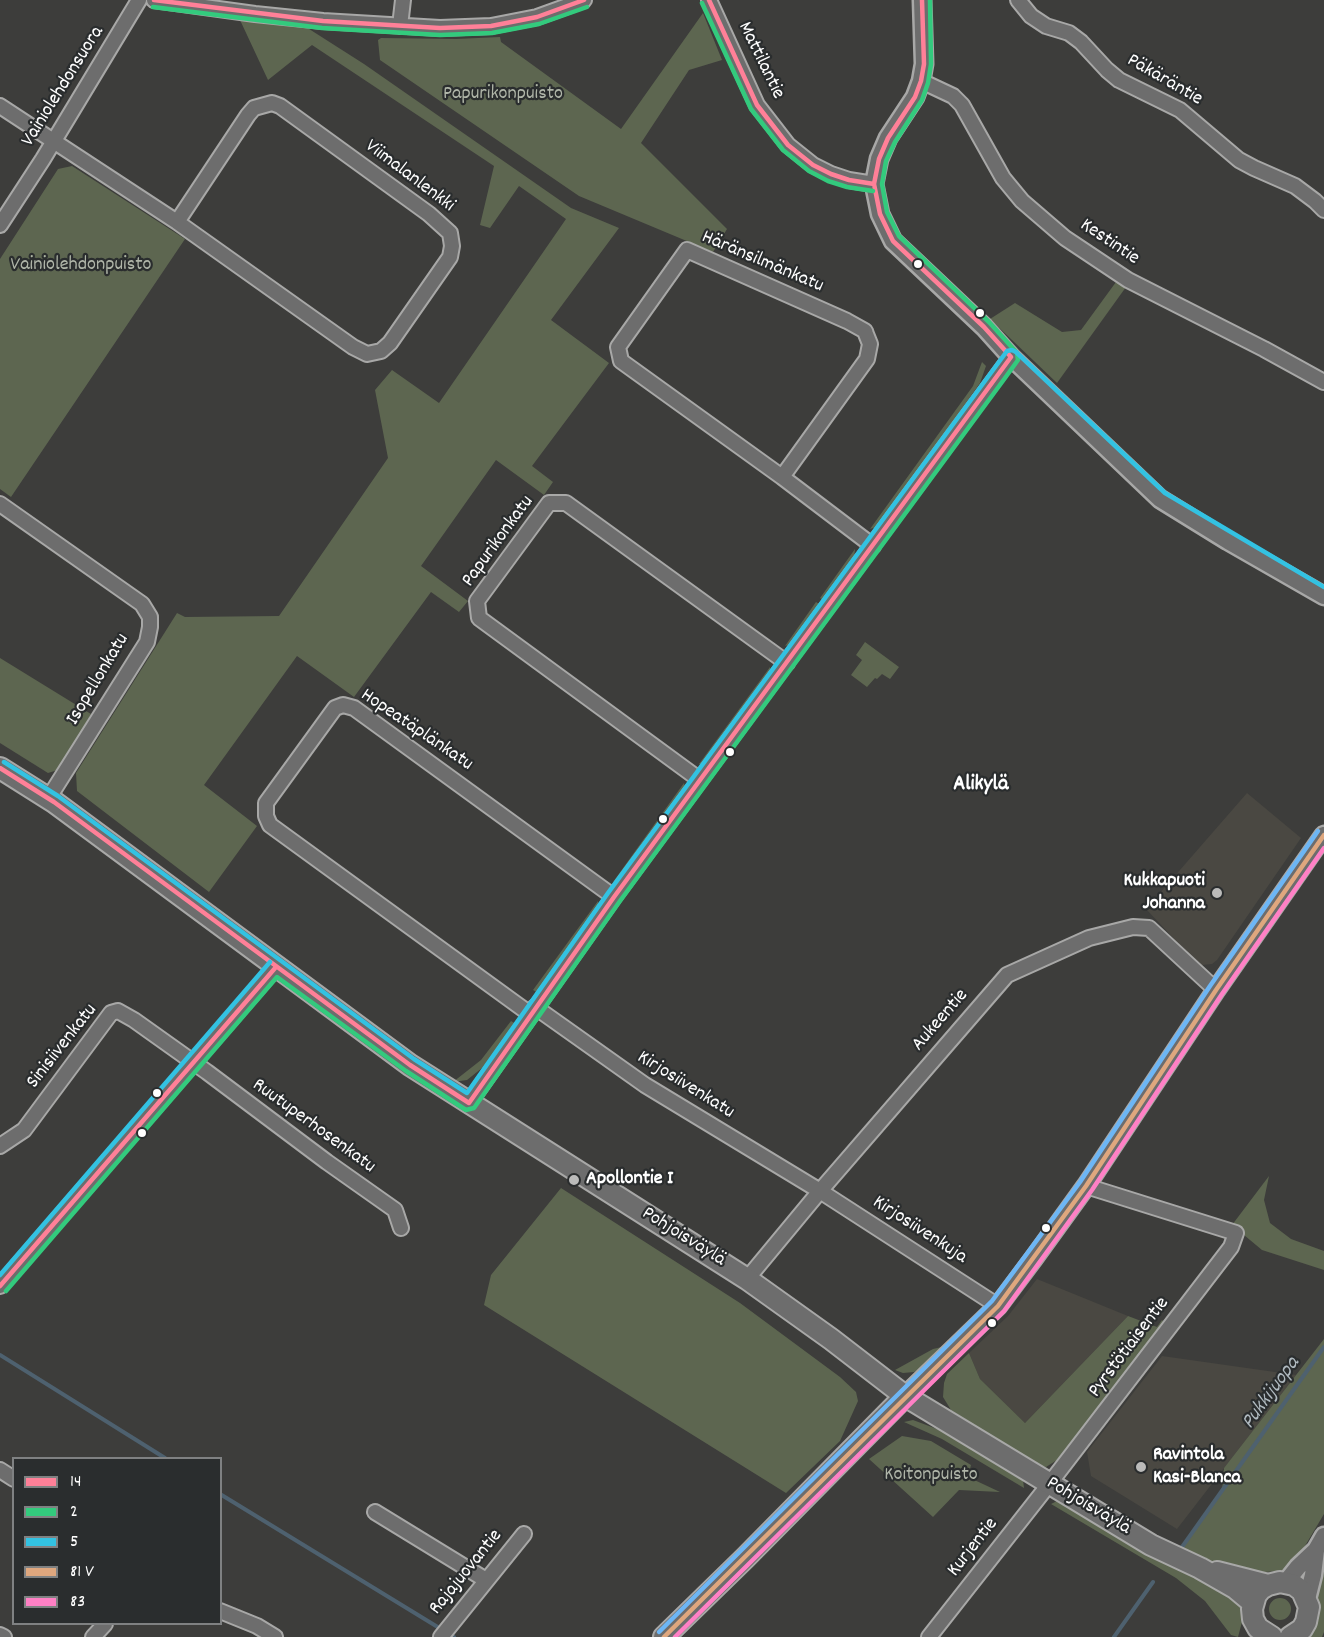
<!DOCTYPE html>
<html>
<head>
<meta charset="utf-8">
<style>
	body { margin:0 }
	#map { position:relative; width:1324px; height:1637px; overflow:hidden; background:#3d3d3b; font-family:Dekko,sans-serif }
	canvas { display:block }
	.legend { position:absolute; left:12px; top:1457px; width:210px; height:168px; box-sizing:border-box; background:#2a2d2e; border:2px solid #7f8182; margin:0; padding:8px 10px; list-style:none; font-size:18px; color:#fff }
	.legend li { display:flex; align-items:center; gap:12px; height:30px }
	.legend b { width:30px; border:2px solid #7f8182 }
</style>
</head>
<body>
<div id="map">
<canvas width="1324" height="1637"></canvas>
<ul class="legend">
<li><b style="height:8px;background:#ff8098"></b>14</li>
<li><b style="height:8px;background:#33ca7d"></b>2</li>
<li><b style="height:8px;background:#33c2e2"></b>5</li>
<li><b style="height:8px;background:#dfa77e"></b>81 V</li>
<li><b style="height:8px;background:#ff80c5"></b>83</li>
</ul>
</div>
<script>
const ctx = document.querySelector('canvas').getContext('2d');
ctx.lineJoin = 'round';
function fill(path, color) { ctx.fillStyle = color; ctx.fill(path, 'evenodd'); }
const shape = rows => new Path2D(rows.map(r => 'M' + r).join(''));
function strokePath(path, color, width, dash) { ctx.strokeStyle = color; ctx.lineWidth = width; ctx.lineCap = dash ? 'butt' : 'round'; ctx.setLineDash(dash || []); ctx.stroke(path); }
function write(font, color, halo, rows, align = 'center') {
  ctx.font = font + ' Dekko,sans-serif'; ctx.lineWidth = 4.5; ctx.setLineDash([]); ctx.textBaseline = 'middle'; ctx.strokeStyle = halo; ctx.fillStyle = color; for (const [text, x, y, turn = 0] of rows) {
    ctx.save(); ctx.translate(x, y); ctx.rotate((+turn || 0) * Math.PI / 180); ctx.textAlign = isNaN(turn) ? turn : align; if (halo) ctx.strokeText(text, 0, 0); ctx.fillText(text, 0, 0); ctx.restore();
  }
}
const built = shape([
	[1247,793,1301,838,1217,960,1212,964,1202,965,1197,963,1146,909],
	[1037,1279,1128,1316,1025,1423,980,1379,969,1353,1008,1316],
	[1162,1356,1296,1375,1177,1529,1091,1476,1087,1452]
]);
const green = shape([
	[703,13,722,60,689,70,641,143,727,229,713,252,579,196,380,60,378,40,381,38,456,39,500,37,501,42,621,129],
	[240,20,306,27,364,64,571,208,619,228,551,320,609,363,532,466,553,482,544,495,496,460,421,566,468,601,459,612,431,592,354,697,297,656,204,785,257,826,209,892,77,791,76,773,177,613,185,617,279,616,388,458,375,390,392,370,439,403,566,219,519,186,490,228,480,225,494,166,312,45,268,80],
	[72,166,185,239,11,497,0,489,0,259,58,169],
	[1116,282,1126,287,1057,383,990,319,1015,303,1062,332,1081,330],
	[982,362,986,366,980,383,879,526,870,529,973,386],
	[855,549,854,560,824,601,820,598],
	[816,602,821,605,791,644,785,646],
	[865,642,899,667,890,679,882,674,877,679,875,678,867,687,851,675,862,660,856,655],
	[0,658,91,714,61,769,48,773,0,743],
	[770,667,770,672,707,761,701,765,699,764],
	[684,783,685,788,621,879,613,882],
	[598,901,599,907,538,993,533,990],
	[511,1021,516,1024,482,1068,467,1080,453,1082,481,1060],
	[1269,1176,1264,1200,1270,1223,1291,1239,1324,1251,1324,1270,1262,1250,1232,1225],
	[561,1188,740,1303,840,1377,856,1392,858,1401,840,1441,786,1493,484,1305,491,1275],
	[1128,1316,1157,1327,1162,1320,1166,1324,1057,1460,1046,1467,1037,1465,951,1410,943,1397,944,1383,947,1374,969,1353,980,1379,1025,1423],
	[1324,1339,1324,1514,1299,1556,1292,1564,1281,1571,1264,1572,1243,1570,1201,1558,1182,1547,1222,1490,1224,1468],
	[946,1346,928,1364,914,1372,903,1373,895,1370,933,1349],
	[913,1420,945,1432,1023,1480,1024,1488,942,1439,904,1422],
	[902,1436,931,1441,971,1465,968,1477,1000,1492,959,1490,933,1517,869,1459],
	[1057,1501,1064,1503,1228,1588,1242,1606,1242,1622,1238,1637,1231,1635,1205,1601,1176,1578,1051,1504],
	[1324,1557,1324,1632,1322,1637,1305,1637,1318,1610,1316,1592,1320,1568],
	'1269 1609a11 11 0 1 1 22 0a11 11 0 1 1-22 0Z'
]);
const stream = shape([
	[0,1355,165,1458],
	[220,1494,454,1637],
	[1182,1547,1324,1347],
	[1114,1637,1153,1582]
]);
const minor = shape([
	[154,0,255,14,323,21,440,28,491,26,537,17,584,0],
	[709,0,757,105,788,145,813,165,831,174,849,180,874,184],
	[1018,0,1031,16,1046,26,1069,33,1081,42,1107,70,1119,80,1180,110,1239,160,1254,168,1295,186,1315,201,1324,210],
	[400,26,403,0],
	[921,81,953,96,962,105,1003,178,1022,201,1065,238,1128,280,1264,349,1324,382],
	[0,106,177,222,353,347,367,354,381,351,390,343,450,257,452,246,450,233,429,214,280,106,272,103,254,108,248,115,177,222],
	[0,225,43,159,139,0],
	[782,477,867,359,870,344,866,334,865,331,847,321,687,250,618,347,621,361,782,477,873,546],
	[0,504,142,604,150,617,150,627,147,642,48,799],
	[700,780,479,618,477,601,549,503,566,503,787,663],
	[535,1007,645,1085,820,1191,998,1306],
	[530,1014,270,825,266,816,266,803,335,708,343,705,354,708,614,897],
	[469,1103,614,897,1011,357],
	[0,1146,24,1130,111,1013,118,1011,134,1020,207,1072,327,1162,395,1210,401,1228],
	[747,1279,820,1191,1007,975,1089,938,1133,927,1149,928,1216,990],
	[0,1286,276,967],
	[0,1470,14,1479],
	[375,1512,486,1580],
	[220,1611,257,1626,275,1637],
	[0,1635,4,1637],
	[93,1637,105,1624],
	[441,1637,524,1534],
	[929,1637,1050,1483,1231,1247,1236,1233,1086,1186]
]);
const tertiary = shape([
	[922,0,924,64,921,81,915,97,888,138,879,159,874,184,880,214,893,241,984,327,1011,357,1160,499,1228,541,1324,596],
	[905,1396,998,1306,1034,1258,1086,1186,1216,990,1324,835],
	[1286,1582,1298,1567,1316,1550,1324,1536],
	[1307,1599,1313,1575,1316,1550]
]);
const secondary = shape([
	[0,768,54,802,410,1065,747,1279,831,1339,905,1396,1151,1545,1200,1568,1235,1588,1253,1603],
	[1217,1572,1268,1585],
	[664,1637,745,1558,905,1396],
	[1272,1637,1258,1628,1253,1619,1252,1609,1256,1595,1261,1589,1268,1585,1280,1582,1294,1585,1302,1591,1309,1607,1306,1622,1302,1629,1290,1637]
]);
const bus1 = shape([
	[154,0,323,21,440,28,491,26,537,17,584,0],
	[709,0,757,105,788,145,813,165,831,174,849,180,874,184],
	[0,768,54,802,410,1065,469,1103,614,897,1011,357,984,327,893,241,880,214,874,184,879,159,888,138,915,97,921,81,924,64,922,0],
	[0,1286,276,967]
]);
const bus2 = shape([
	[702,3,751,109,783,150,809,171,828,181,847,187,873,191],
	[153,7,322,28,440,35,492,33,539,24,587,7],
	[6,1291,277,977,406,1071,466,1110,474,1108,620,901,1005,378,1018,360,1017,353,989,322,899,236,887,212,882,184,886,161,895,142,922,100,928,83,931,64,930,0]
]);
const bus3 = shape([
	[4,762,58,796,414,1059,467,1093,608,893,1007,351,1012,350,1016,352,1165,493,1324,587],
	[0,1275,270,962]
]);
const bus4 = shape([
	[664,1637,998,1306,1086,1186,1216,990,1324,835]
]);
const bus5 = shape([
	[675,1637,1004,1311,1092,1190,1222,994,1324,848]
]);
const bus6 = shape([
	[659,1632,992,1301,1080,1182,1210,986,1318,831]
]);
const markers = [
	[918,264,5,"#fff"],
	[980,313,5,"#fff"],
	[730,752,5,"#fff"],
	[663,819,5,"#fff"],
	[1217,893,6,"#bbbbba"],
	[157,1093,5,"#fff"],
	[142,1133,5,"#fff"],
	[574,1180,6,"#bbbbba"],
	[1046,1228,5,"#fff"],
	[992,1323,5,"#fff"],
	[1141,1467,6,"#bbbbba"]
];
const streetNames = [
	["Mattilantie",760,61,64],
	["Päkäräntie",1164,81,30],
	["Vainiolehdonsuora",64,87,-58],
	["Viimalanlenkki",409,177,37],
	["Kestintie",1109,243,34],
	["Häränsilmänkatu",762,263,23],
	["Papurikonkatu",499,542,-54],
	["Isopellonkatu",99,680,-59],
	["Hopeatäplänkatu",416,731,34],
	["Aukeentie",941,1021,-49],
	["Sinisiivenkatu",63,1047,-52],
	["Kirjosiivenkatu",685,1086,32],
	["Ruutuperhosenkatu",313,1127,36],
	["Kirjosiivenkuja",919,1231,33],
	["Pohjoisväylä",683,1238,32],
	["Pyrstötiaisentie",1130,1348,-53],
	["Pohjoisväylä",1088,1507,31],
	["Kurjentie",974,1548,-52],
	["Rajajuovantie",467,1573,-51]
];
const parkNames = [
	["Papurikonpuisto",503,95],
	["Vainiolehdonpuisto",81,266],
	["Koitonpuisto",931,1476]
];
const poiNames = [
	["Kukkapuoti",1205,882,"right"],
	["Johanna",1205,905,"right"],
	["Apollontie I",586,1180],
	["Ravintola",1153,1456],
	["Kasi-Blanca",1153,1479]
];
const waterNames = [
	["Pukkijuopa",1272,1394,-54]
];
const quarterNames = [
	["Alikylä",981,786]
];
fill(built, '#4a4842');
fill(green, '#5d6650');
strokePath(stream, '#4e616f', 4);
strokePath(minor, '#a8a8a7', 18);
strokePath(tertiary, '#a8a8a7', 21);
strokePath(secondary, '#a8a8a7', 24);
strokePath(minor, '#6d6d6d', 14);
strokePath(tertiary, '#6d6d6d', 16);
strokePath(secondary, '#6d6d6d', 20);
strokePath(bus1, '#ff8098', 4.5);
strokePath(bus2, '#33ca7d', 4.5);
strokePath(bus3, '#33c2e2', 4.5);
strokePath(bus4, '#dfa77e', 4.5);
strokePath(bus5, '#ff80c5', 4.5);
strokePath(bus6, '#6db6f5', 4.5);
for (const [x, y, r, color] of markers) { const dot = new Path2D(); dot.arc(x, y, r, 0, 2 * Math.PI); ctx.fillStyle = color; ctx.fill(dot); strokePath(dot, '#2a2d2e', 2); }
write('20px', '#fff', '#2a2d2e', streetNames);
write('20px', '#b0b6a9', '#2a2d2e', parkNames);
write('bold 20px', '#fff', '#2a2d2e', poiNames, 'left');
write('italic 21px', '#b0bac0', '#2a2d2e', waterNames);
write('bold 22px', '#fff', '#2a2d2e', quarterNames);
</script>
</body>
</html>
